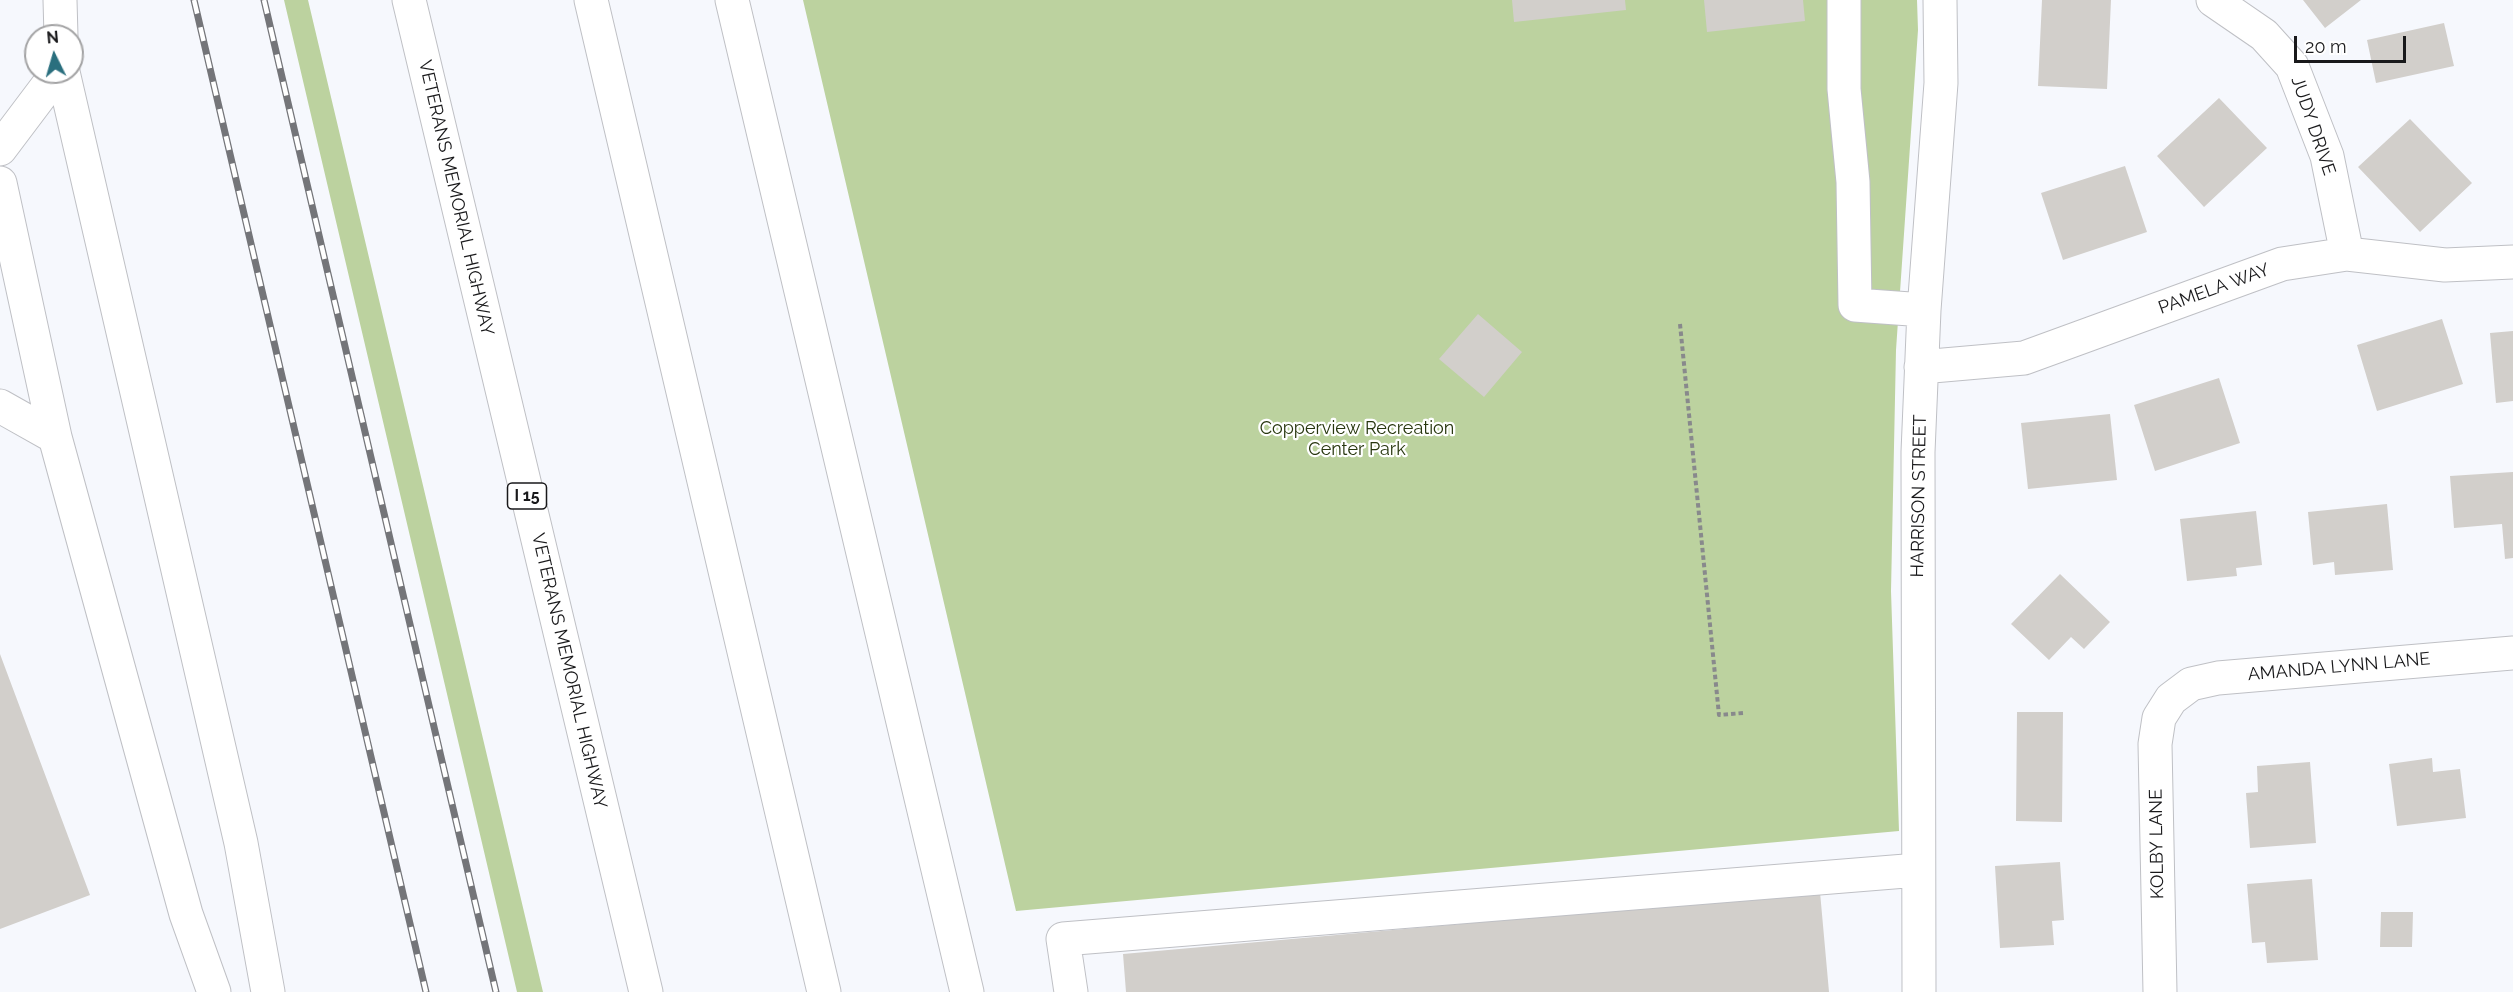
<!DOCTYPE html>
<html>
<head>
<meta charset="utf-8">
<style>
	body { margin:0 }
	#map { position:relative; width:2513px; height:992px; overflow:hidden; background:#f6f8fd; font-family:Raleway,sans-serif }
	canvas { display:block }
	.north { position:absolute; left:24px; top:24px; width:60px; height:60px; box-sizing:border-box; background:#fff; border:2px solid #a3a3a4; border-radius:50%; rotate:355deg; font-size:16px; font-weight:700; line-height:24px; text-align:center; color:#19191b }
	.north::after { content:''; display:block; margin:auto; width:21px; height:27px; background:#2a6f7e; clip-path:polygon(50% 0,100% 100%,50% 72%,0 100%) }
	.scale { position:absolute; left:2294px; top:36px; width:112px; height:27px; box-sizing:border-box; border:3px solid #19191b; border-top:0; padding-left:8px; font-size:18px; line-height:21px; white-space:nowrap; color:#19191b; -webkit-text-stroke:4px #fff; paint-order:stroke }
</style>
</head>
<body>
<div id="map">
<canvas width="2513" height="992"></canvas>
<div class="north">N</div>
<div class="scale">20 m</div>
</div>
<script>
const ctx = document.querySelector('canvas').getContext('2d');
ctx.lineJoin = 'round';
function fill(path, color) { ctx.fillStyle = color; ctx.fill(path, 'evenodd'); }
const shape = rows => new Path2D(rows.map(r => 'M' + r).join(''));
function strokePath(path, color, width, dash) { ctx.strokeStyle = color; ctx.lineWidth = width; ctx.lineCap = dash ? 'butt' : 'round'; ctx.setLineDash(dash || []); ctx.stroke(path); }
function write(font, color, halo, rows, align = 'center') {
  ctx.font = font + ' Raleway,sans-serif'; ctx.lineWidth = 4.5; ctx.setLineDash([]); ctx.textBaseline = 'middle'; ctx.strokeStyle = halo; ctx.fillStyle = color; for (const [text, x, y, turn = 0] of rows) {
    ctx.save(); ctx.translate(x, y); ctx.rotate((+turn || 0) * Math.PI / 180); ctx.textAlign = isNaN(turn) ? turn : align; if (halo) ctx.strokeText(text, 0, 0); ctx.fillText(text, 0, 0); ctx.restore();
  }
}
const green = shape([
	[284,0,308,0,543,992,517,992],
	[803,0,1917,0,1918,30,1896,350,1891,591,1899,831,1016,911]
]);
const building = shape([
	[1512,0,1625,0,1626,10,1514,22],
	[1704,0,1803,0,1805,21,1707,32],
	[2042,0,2111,0,2107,89,2038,86],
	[2303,0,2361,0,2325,28],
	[2444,23,2454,66,2376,83,2367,40],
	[2219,98,2267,148,2204,207,2157,156],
	[2410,119,2472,183,2420,232,2358,167],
	[2125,166,2147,232,2063,260,2041,193],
	[1478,314,1522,352,1484,397,1439,359],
	[2442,319,2463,384,2377,411,2357,345],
	[2513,331,2513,401,2496,403,2490,333],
	[2219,378,2240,443,2155,471,2134,405],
	[2110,414,2117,480,2028,489,2021,423],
	[2513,472,2513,558,2505,559,2502,524,2454,528,2450,476],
	[2387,504,2393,570,2335,575,2334,562,2313,565,2308,512],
	[2256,511,2262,565,2236,568,2237,576,2187,581,2180,519],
	[2060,574,2110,622,2084,649,2071,637,2049,660,2011,624],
	[0,654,90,895,0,929],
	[2017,712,2063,712,2062,822,2016,821],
	[2432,758,2433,772,2460,769,2466,818,2397,826,2389,764],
	[2310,762,2316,843,2250,848,2246,793,2258,792,2257,766],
	[2060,862,2064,920,2052,921,2054,945,2000,948,1995,866],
	[2312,879,2318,960,2267,963,2265,942,2252,943,2247,884],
	[1820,892,1829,992,1126,992,1123,954],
	[2381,912,2413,912,2412,947,2380,947]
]);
const path = shape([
	[1680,324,1719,715,1743,713]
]);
const minor = shape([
	[60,0,61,36],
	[1844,0,1844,89,1853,182,1855,305,1924,310],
	[2213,0,2264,35,2292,66,2327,156,2347,254],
	[63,72,241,843,268,992],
	[0,149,58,72],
	[0,183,55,437],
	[1921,367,2024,358,2282,264,2347,254,2445,265,2513,262],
	[0,406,55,437,186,914,214,992],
	[1071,992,1063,939,1918,870],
	[1919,992,1918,452,1924,310,1941,83,1940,0],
	[2160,992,2155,744,2159,718,2171,699,2191,684,2218,678,2513,653]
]);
const highway = shape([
	[409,0,646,992],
	[591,0,824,992],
	[732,0,967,992]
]);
const rail = shape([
	[194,0,426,992],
	[264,0,496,992]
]);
const shields = [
	[527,496,39]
];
const shieldNames = [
	["I 15",527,496]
];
const streetNames = [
	["JUDY DRIVE",2313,126,71],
	["VETERANS MEMORIAL HIGHWAY",456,198,77],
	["PAMELA WAY",2214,289,-20],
	["HARRISON STREET",1919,496,-89],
	["AMANDA LYNN LANE",2339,667,-5],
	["VETERANS MEMORIAL HIGHWAY",569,671,77],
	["KOLBY LANE",2157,844,-91]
];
const parkNames = [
	["Copperview Recreation",1357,429],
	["Center Park",1357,450]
];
fill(green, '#bcd29f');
fill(building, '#d2cfcb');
strokePath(minor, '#bfc0c5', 35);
strokePath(highway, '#bfc0c5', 35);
strokePath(path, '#88898c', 4, [4.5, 3]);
strokePath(minor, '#fff', 33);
strokePath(highway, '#fff', 33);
strokePath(rail, '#747579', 7);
strokePath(rail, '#fff', 4.5, [14]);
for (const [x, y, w] of shields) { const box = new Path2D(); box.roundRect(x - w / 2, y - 13, w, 26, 4.5); ctx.fillStyle = '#fff'; ctx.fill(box); strokePath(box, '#19191b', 1.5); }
write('bold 16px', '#19191b', null, shieldNames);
write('18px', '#19191b', '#fff', streetNames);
write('18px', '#27360e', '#fff', parkNames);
</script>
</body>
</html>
